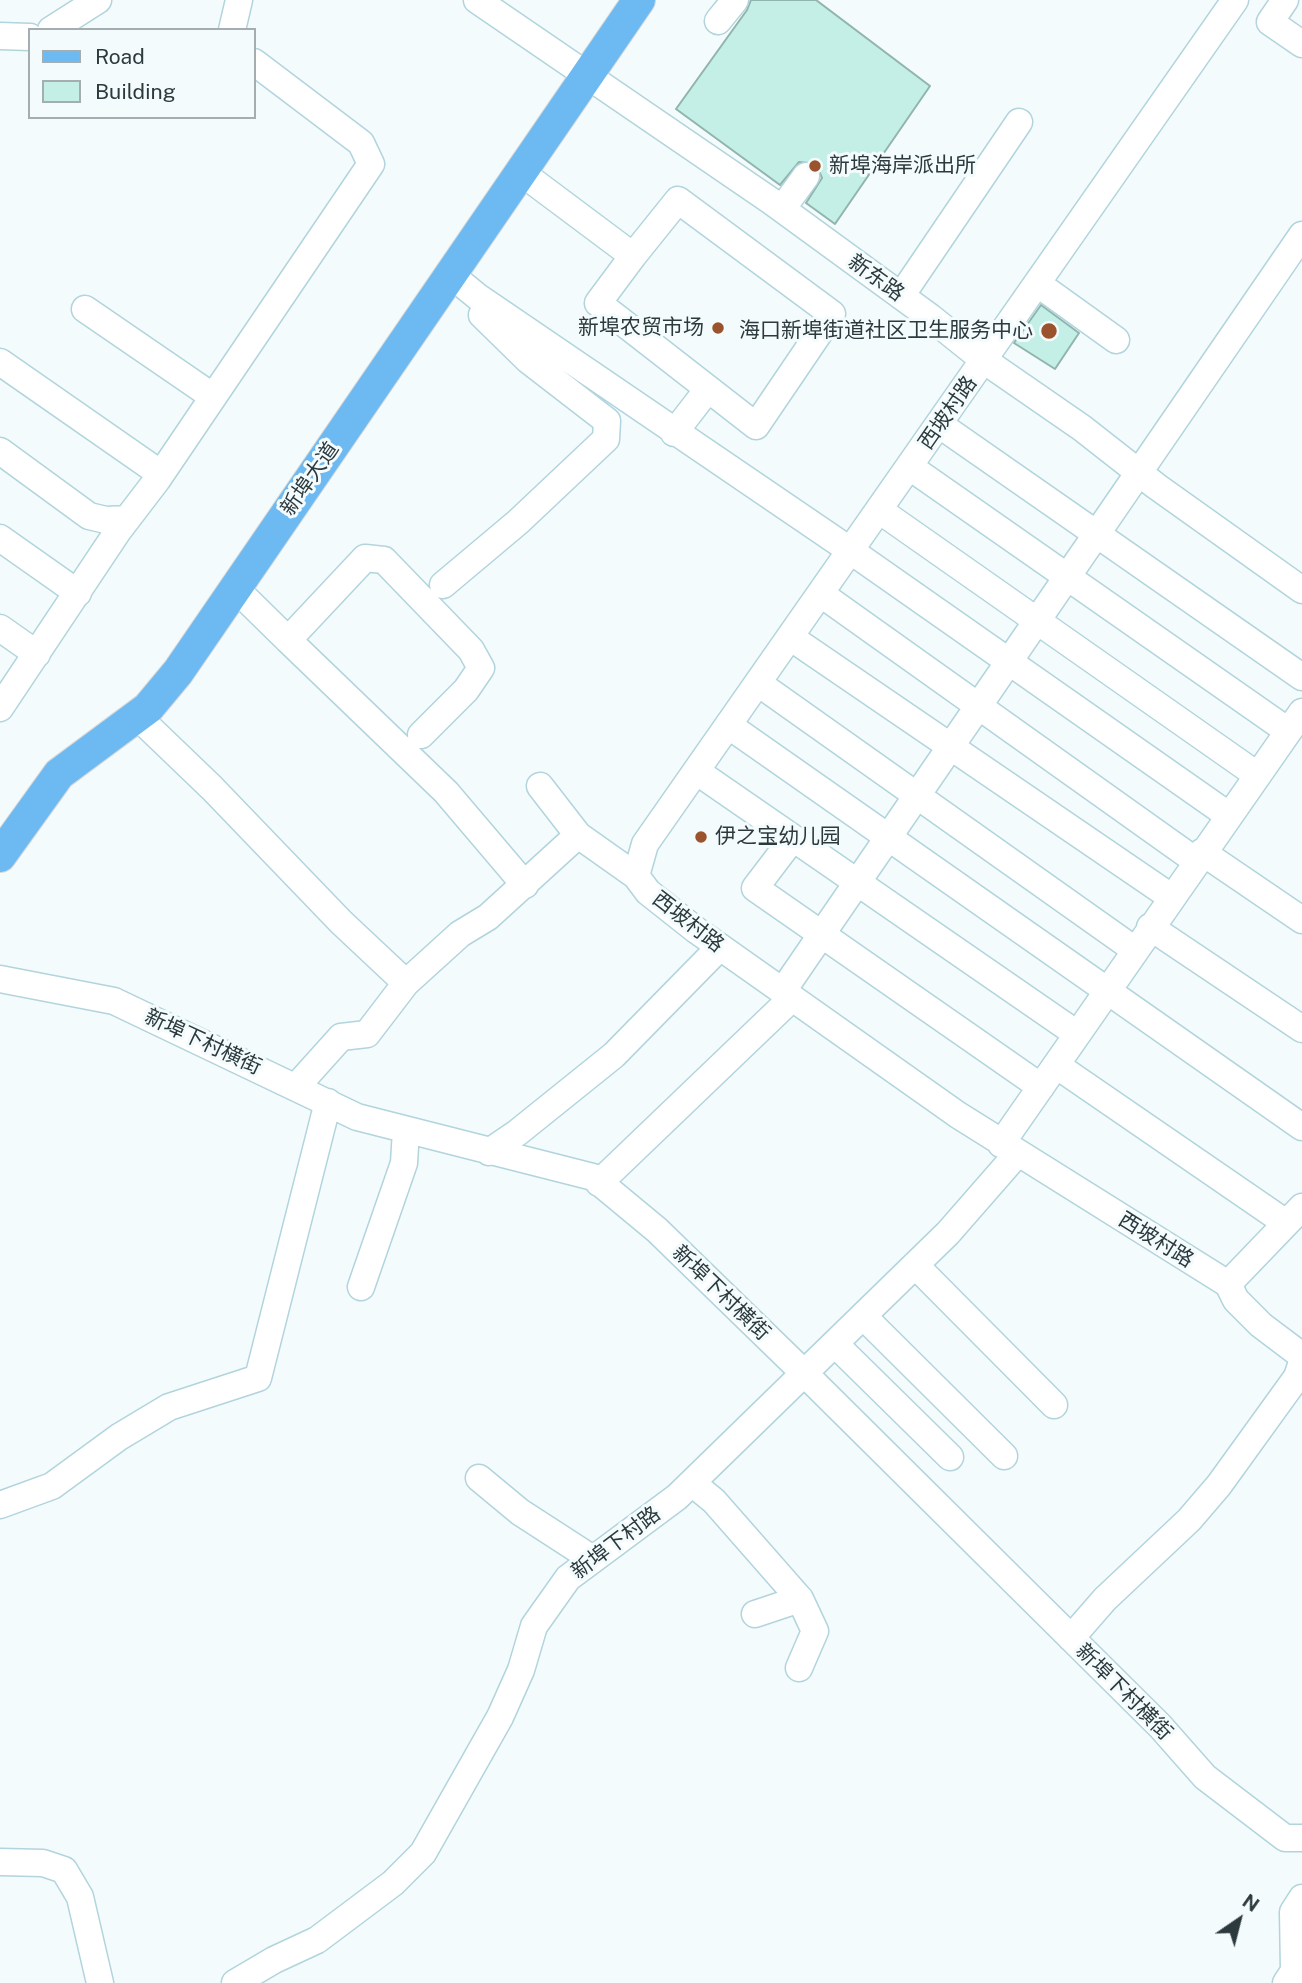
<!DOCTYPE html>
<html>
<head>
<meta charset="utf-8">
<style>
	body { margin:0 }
	#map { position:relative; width:1302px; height:1983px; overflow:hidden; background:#f4fbfd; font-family:"Public Sans",sans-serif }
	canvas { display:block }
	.legend { position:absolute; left:28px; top:28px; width:228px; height:91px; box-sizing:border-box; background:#f4fbfd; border:2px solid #a4aeb1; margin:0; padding:9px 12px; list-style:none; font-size:21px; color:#2c3a3e }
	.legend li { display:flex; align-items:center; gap:14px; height:35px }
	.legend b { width:35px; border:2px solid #a4aeb1 }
	.north { position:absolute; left:1204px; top:1885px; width:70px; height:70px; -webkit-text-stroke:5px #f4fbfd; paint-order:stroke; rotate:35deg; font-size:19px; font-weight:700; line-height:28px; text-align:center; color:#2c3a3e }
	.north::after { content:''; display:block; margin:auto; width:24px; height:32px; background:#2c3a3e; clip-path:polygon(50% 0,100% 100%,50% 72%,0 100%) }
</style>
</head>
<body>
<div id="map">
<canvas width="1302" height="1983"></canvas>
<ul class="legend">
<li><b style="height:9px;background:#6db9f2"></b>Road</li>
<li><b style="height:19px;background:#c3efe7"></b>Building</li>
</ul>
<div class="north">N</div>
</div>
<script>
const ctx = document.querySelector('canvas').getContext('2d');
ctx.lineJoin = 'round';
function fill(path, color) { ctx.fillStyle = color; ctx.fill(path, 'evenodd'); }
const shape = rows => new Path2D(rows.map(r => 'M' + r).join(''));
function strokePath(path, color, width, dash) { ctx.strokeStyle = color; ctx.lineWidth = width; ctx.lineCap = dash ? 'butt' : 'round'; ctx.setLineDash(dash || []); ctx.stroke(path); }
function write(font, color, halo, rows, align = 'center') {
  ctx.font = font + ' "Public Sans","Noto Sans SC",sans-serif'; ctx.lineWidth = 6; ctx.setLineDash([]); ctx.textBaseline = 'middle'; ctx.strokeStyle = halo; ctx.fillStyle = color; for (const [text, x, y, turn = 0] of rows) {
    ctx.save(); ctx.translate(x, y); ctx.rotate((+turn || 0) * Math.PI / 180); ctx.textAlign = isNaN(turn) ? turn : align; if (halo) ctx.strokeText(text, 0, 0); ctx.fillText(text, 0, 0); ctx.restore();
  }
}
const building = shape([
	[751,0,816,0,930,86,835,224,806,203,822,178,816,164,799,162,780,185,676,109,747,10,751,0],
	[1041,305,1079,333,1055,369,1014,343,1041,305]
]);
const minor = shape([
	[477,0,771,201,930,317,985,361,1082,428,1156,486,1302,590],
	[1285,0,1270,22,1302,44],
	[718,21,735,0],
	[51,30,98,0],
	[232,30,239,0],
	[0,36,30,37],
	[522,173,633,256,678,200,832,314,756,426,598,303,633,256],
	[782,209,806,176],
	[451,275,478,297,851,551,1228,815],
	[1038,284,1116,340],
	[901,296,1019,122],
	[85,309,212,396],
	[0,362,161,474],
	[940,425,1302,677],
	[674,433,708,389],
	[0,451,89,516,106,520,127,519],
	[910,467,1288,731],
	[879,510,1257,775],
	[0,538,78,593],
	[443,585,518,522,606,439,607,421,528,360,482,315],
	[235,588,288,640,365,558,384,560,471,650,481,668,466,690,421,735],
	[821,594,1196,861],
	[0,628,37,654],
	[790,637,1171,897],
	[288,640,446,792,525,885],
	[758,683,1135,950],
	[0,708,118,531,157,480,371,164,361,143,254,62],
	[137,716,212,788,341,922,406,983],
	[728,725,1302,1127],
	[696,771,1077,1034],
	[540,786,578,835],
	[793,838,755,888,1041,1087],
	[1202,852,1302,920],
	[1150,927,1302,1029],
	[0,979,114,1001,357,1117,593,1177,657,1230,804,1373,1160,1726,1205,1777,1285,1838,1302,1838],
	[782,992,1302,235],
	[1056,1065,1286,1223],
	[296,1087,341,1037,367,1034,406,983,460,934,488,917,578,835,636,876],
	[1001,1144,1302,712],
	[489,1152,517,1133,614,1055,720,947],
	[599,1183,792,998],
	[915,1265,1054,1405],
	[1228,1284,958,1115,696,930,648,892,636,876,645,844,1235,0],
	[1228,1284,1302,1207],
	[1228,1284,1236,1300,1261,1325,1302,1356],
	[361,1287,404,1163,406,1130],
	[863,1316,1004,1456],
	[835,1344,950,1457],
	[479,1478,520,1512,591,1558],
	[692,1483,714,1501,800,1599,815,1631,799,1668],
	[0,1505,52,1486,119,1437,169,1407,258,1378,328,1102],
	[755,1614,800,1599],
	[1071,1638,1105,1599,1189,1520,1219,1485,1297,1377,1302,1362],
	[0,1862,43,1863,64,1870,80,1897,100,1983],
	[235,1983,274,1960,317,1940,393,1883,423,1853,500,1717,521,1670,534,1626,568,1578,677,1497,948,1233,1017,1154],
	[1286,1983,1294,1971,1293,1912,1302,1898]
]);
const major = shape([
	[0,856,59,774,148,708,178,672,639,0]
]);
const markers = [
	[815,166,7,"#9a532c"],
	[718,328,7,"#9a532c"],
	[1049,331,9,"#9a532c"],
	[701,837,7,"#9a532c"]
];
const poiNames = [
	["新埠海岸派出所",829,166],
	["新埠农贸市场",704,328,"right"],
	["海口新埠街道社区卫生服务中心",1033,331,"right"],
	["伊之宝幼儿园",715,837]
];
const streetNames = [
	["新东路",876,278,36],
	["西坡村路",948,413,-55],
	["新埠大道",310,479,-55],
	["西坡村路",688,922,38],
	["新埠下村横街",203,1042,25],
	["西坡村路",1156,1240,32],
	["新埠下村横街",721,1293,44],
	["新埠下村路",616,1543,-37],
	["新埠下村横街",1124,1692,45]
];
fill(building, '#c3efe7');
strokePath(building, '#91b4ad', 2);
strokePath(minor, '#b1d4dd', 29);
strokePath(major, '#d5d8d8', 34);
strokePath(minor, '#fff', 26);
strokePath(major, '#6db9f2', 32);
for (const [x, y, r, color] of markers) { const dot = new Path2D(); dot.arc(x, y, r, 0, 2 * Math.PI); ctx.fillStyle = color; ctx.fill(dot); strokePath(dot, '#f4fbfd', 2.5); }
write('21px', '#2c3a3e', '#f4fbfd', poiNames, 'left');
write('21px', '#2c3a3e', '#f4fbfd', streetNames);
</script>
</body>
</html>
